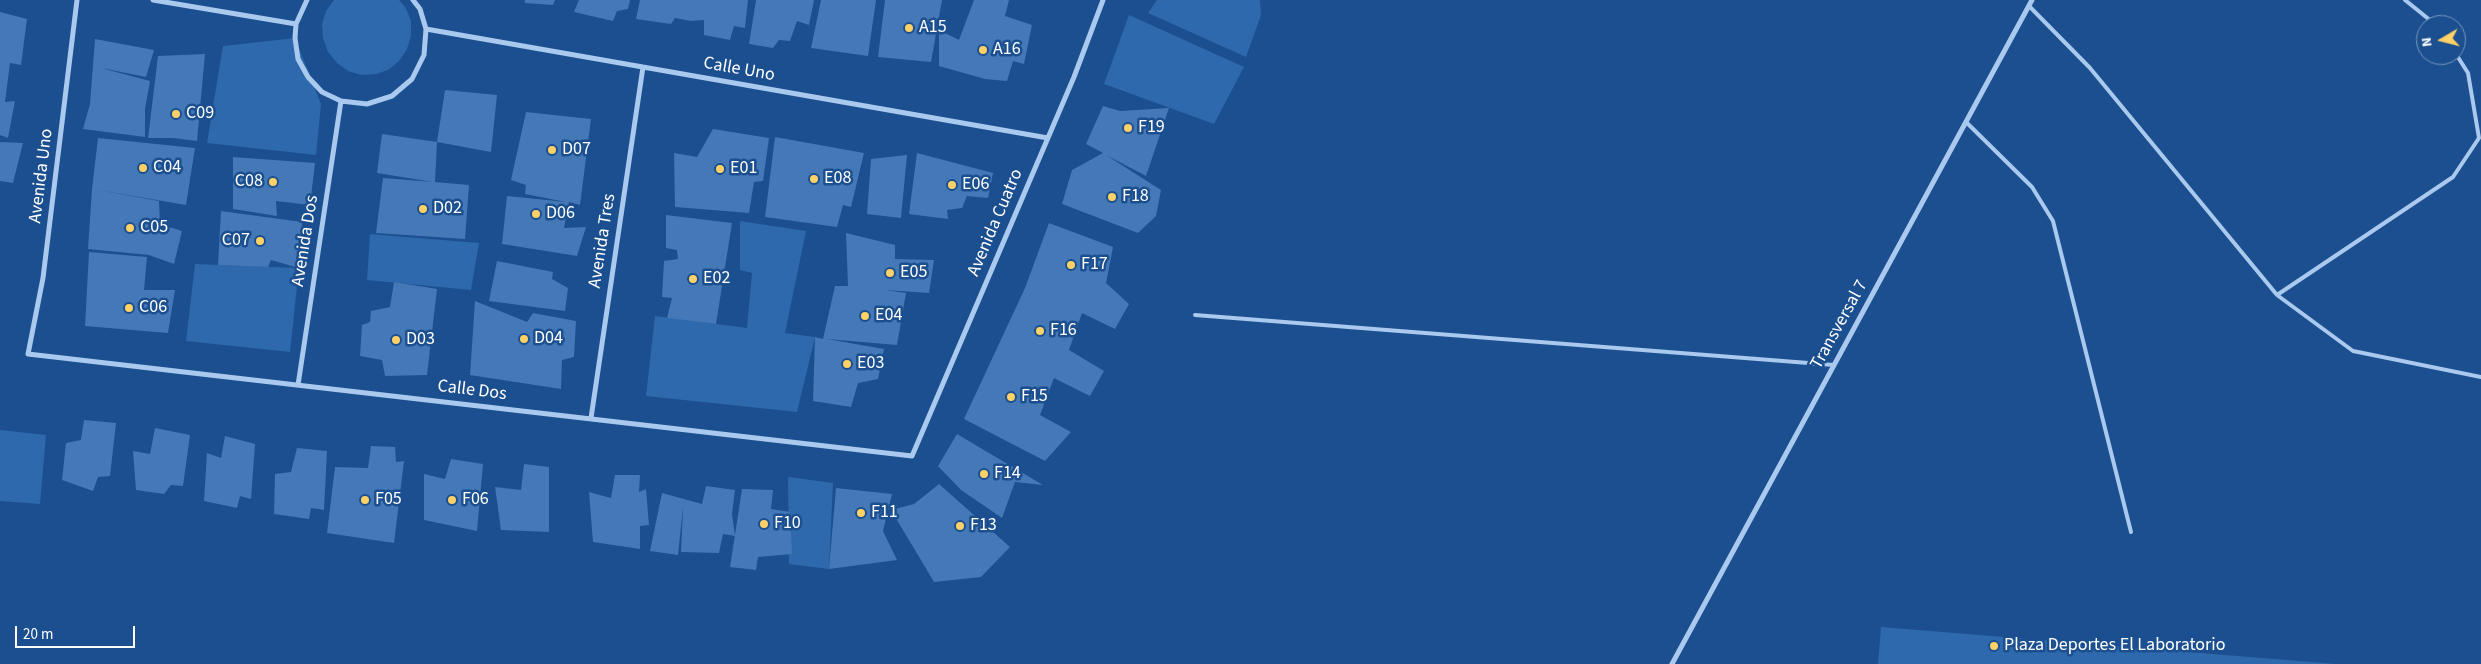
<!DOCTYPE html>
<html>
<head>
<meta charset="utf-8">
<style>
	body { margin:0 }
	#map { position:relative; width:2481px; height:664px; overflow:hidden; background:#1b4f8f; font-family:"Source Sans 3",sans-serif }
	canvas { display:block }
	.north { position:absolute; left:2416px; top:15px; width:50px; height:50px; box-sizing:border-box; background:#1b4f8f; border:1px solid #7695bc; border-radius:50%; rotate:262deg; font-size:14px; font-weight:700; line-height:20px; text-align:center; color:#fff }
	.north::after { content:''; display:block; margin:auto; width:18px; height:22px; background:#ffd166; clip-path:polygon(50% 0,100% 100%,50% 72%,0 100%) }
	.scale { position:absolute; left:15px; top:626px; width:120px; height:22px; box-sizing:border-box; border:2px solid #fff; border-top:0; padding-left:6px; font-size:15px; line-height:18px; white-space:nowrap; color:#fff; -webkit-text-stroke:4px #1b4f8f; paint-order:stroke }
</style>
</head>
<body>
<div id="map">
<canvas width="2481" height="664"></canvas>
<div class="north">N</div>
<div class="scale">20 m</div>
</div>
<script>
const ctx = document.querySelector('canvas').getContext('2d');
ctx.lineJoin = 'round';
function fill(path, color) { ctx.fillStyle = color; ctx.fill(path, 'evenodd'); }
const shape = rows => new Path2D(rows.map(r => 'M' + r).join(''));
function strokePath(path, color, width, dash) { ctx.strokeStyle = color; ctx.lineWidth = width; ctx.lineCap = dash ? 'butt' : 'round'; ctx.setLineDash(dash || []); ctx.stroke(path); }
function write(font, color, halo, rows, align = 'center') {
  ctx.font = font + ' "Source Sans 3",sans-serif'; ctx.lineWidth = 5; ctx.setLineDash([]); ctx.textBaseline = 'middle'; ctx.strokeStyle = halo; ctx.fillStyle = color; for (const [text, x, y, turn = 0] of rows) {
    ctx.save(); ctx.translate(x, y); ctx.rotate((+turn || 0) * Math.PI / 180); ctx.textAlign = isNaN(turn) ? turn : align; if (halo) ctx.strokeText(text, 0, 0); ctx.fillText(text, 0, 0); ctx.restore();
  }
}
const green = shape([
	[334,0,399,0,406,8,411,21,411,36,407,49,399,61,388,70,376,74,361,75,348,71,337,63,328,52,323,38,322,24,326,11],
	[1157,0,1260,0,1261,15,1246,57,1148,13],
	[1129,15,1244,67,1214,124,1104,84],
	[295,38,321,104,316,155,207,143,223,46],
	[740,221,806,231,785,333,815,337,797,412,646,396,655,316,747,328,752,273,740,270],
	[370,234,479,243,471,290,367,280],
	[195,264,299,268,290,352,186,341],
	[0,430,46,435,40,504,0,501],
	[788,477,833,483,829,569,789,564],
	[1881,627,2336,664,1878,664]
]);
const building = shape([
	[525,0,555,0,553,5,525,3],
	[579,0,630,0,628,9,617,11,613,21,574,12],
	[640,0,748,0,745,28,734,26,730,40,704,35,704,20,691,21,675,18,671,24,636,19],
	[756,0,814,0,809,25,797,21,790,41,779,40,773,48,749,44],
	[821,0,876,0,868,56,811,48],
	[885,0,942,0,931,62,878,57],
	[974,0,1009,0,1005,16,1032,25,1024,64,1013,61,1007,81,985,79,939,66,939,30,959,40],
	[0,12,27,19,21,65,10,63,5,102,15,101,8,138,0,135],
	[95,39,154,50,146,77,101,68,150,81,145,109,145,137,83,129,90,104],
	[205,54,197,141,173,138,148,138,158,56],
	[445,90,497,95,491,152,437,142],
	[1103,106,1120,111,1169,108,1146,176,1106,155,1161,190,1156,216,1138,233,1062,204,1072,170,1103,153,1086,144],
	[526,112,591,119,580,205,569,202,564,228,586,227,577,256,502,244,507,196,566,202,525,194,526,185,511,180],
	[713,129,769,138,763,181,754,182,749,213,675,207,674,153,697,157],
	[382,134,437,142,435,182,469,185,465,239,376,233,383,178,433,182,377,173],
	[775,137,864,153,851,207,843,205,837,227,765,217],
	[98,138,195,148,186,205,92,189],
	[0,142,23,143,13,183,0,181],
	[917,153,993,173,988,198,967,196,962,208,947,210,948,219,909,214],
	[907,155,901,218,867,214,871,159],
	[233,157,315,163,310,205,276,201,277,216,233,209],
	[92,189,159,201,160,224,182,231,174,264,149,255,88,249],
	[221,211,302,222,299,268,271,260,268,267,218,265],
	[666,215,732,223,716,324,667,318,672,298,662,297,664,261,678,259,677,250,666,248],
	[1049,223,1113,247,1106,283,1129,304,1115,329,1082,313,1069,350,1104,371,1090,396,1054,378,1040,415,1071,432,1045,461,964,419,1025,288],
	[846,233,895,245,895,259,934,260,929,293,885,290,906,293,897,345,827,339,884,349,878,379,858,383,851,407,813,401,815,337,823,339,835,286,848,286],
	[89,252,147,257,144,290,175,290,168,333,85,326],
	[497,261,553,272,552,279,568,288,565,311,489,301],
	[394,282,437,289,427,375,385,376,382,360,360,356,362,325,370,322,371,311,390,307],
	[475,301,527,322,533,313,576,321,574,357,562,360,561,389,470,375],
	[84,420,116,423,110,476,98,477,93,491,62,480,66,443,81,440],
	[155,428,190,435,183,486,171,485,164,494,136,490,133,451,150,454],
	[957,434,1043,485,1015,482,1002,518,961,490,938,466],
	[225,436,255,444,251,499,240,496,237,508,204,501,207,453,221,458],
	[371,446,395,447,396,462,404,461,394,543,327,533,335,467,368,468],
	[297,448,327,451,324,510,311,508,309,519,274,514,275,474,291,472],
	[451,459,483,464,477,531,424,520,424,474,445,479],
	[524,464,549,467,549,532,501,530,495,487,521,490],
	[615,475,640,475,639,492,646,489,649,525,640,526,640,549,593,542,589,492,611,498],
	[939,484,1010,547,981,577,934,582,891,510,914,504],
	[706,486,735,490,732,514,735,536,723,534,719,553,681,552,683,507,678,555,650,551,662,493,702,504],
	[836,488,892,494,883,531,897,560,829,569],
	[742,489,773,490,771,509,790,512,792,554,758,557,756,570,730,567]
]);
const service = shape([
	[2405,0,2436,25],
	[2029,6,2090,68,2277,295,2353,351,2481,377],
	[1966,122,2032,187,2053,221,2131,532],
	[2277,295,2453,177,2479,138,2468,73,2456,54],
	[1195,315,1834,365]
]);
const minor = shape([
	[77,0,43,278,28,354,912,456,1074,77,1103,0],
	[153,0,296,24],
	[307,0,296,24,295,38,298,59,308,77,322,92,341,101,367,104,392,96,412,79,424,55,426,29,420,9,413,0],
	[426,29,1048,138],
	[298,385,341,101],
	[591,418,643,67],
	[1672,664,2032,0]
]);
const markers = [
	[909,28,5,"#ffd166"],
	[983,50,5,"#ffd166"],
	[176,114,5,"#ffd166"],
	[1128,128,5,"#ffd166"],
	[552,150,5,"#ffd166"],
	[143,168,5,"#ffd166"],
	[720,169,5,"#ffd166"],
	[814,179,5,"#ffd166"],
	[273,182,5,"#ffd166"],
	[952,185,5,"#ffd166"],
	[1112,197,5,"#ffd166"],
	[423,209,5,"#ffd166"],
	[536,214,5,"#ffd166"],
	[130,228,5,"#ffd166"],
	[260,241,5,"#ffd166"],
	[1071,265,5,"#ffd166"],
	[890,273,5,"#ffd166"],
	[693,279,5,"#ffd166"],
	[129,308,5,"#ffd166"],
	[865,316,5,"#ffd166"],
	[1040,331,5,"#ffd166"],
	[524,339,5,"#ffd166"],
	[396,340,5,"#ffd166"],
	[847,364,5,"#ffd166"],
	[1011,397,5,"#ffd166"],
	[984,474,5,"#ffd166"],
	[365,500,5,"#ffd166"],
	[452,500,5,"#ffd166"],
	[861,513,5,"#ffd166"],
	[764,524,5,"#ffd166"],
	[960,526,5,"#ffd166"],
	[1994,646,5,"#ffd166"]
];
const poiNames = [
	["A15",919,28],
	["A16",993,50],
	["C09",186,114],
	["F19",1138,128],
	["D07",562,150],
	["C04",153,168],
	["E01",730,169],
	["E08",824,179],
	["C08",263,182,"right"],
	["E06",962,185],
	["F18",1122,197],
	["D02",433,209],
	["D06",546,214],
	["C05",140,228],
	["C07",250,241,"right"],
	["F17",1081,265],
	["E05",900,273],
	["E02",703,279],
	["C06",139,308],
	["E04",875,316],
	["F16",1050,331],
	["D04",534,339],
	["D03",406,340],
	["E03",857,364],
	["F15",1021,397],
	["F14",994,474],
	["F05",375,500],
	["F06",462,500],
	["F11",871,513],
	["F10",774,524],
	["F13",970,526],
	["Plaza Deportes El Laboratorio",2004,646]
];
const streetNames = [
	["Calle Uno",739,70,10],
	["Avenida Uno",42,176,-83],
	["Avenida Cuatro",996,223,-67],
	["Avenida Dos",306,241,-81],
	["Avenida Tres",603,241,-81],
	["Transversal 7",1840,325,-61],
	["Calle Dos",472,391,7]
];
fill(green, '#2e69ad');
fill(building, '#4478b7');
strokePath(service, '#a9c9ee', 4);
strokePath(minor, '#a9c9ee', 5);
for (const [x, y, r, color] of markers) { const dot = new Path2D(); dot.arc(x, y, r, 0, 2 * Math.PI); ctx.fillStyle = color; ctx.fill(dot); strokePath(dot, '#1b4f8f', 2); }
write('18px', '#fff', '#1b4f8f', poiNames, 'left');
write('18px', '#fff', '#1b4f8f', streetNames);
</script>
</body>
</html>
